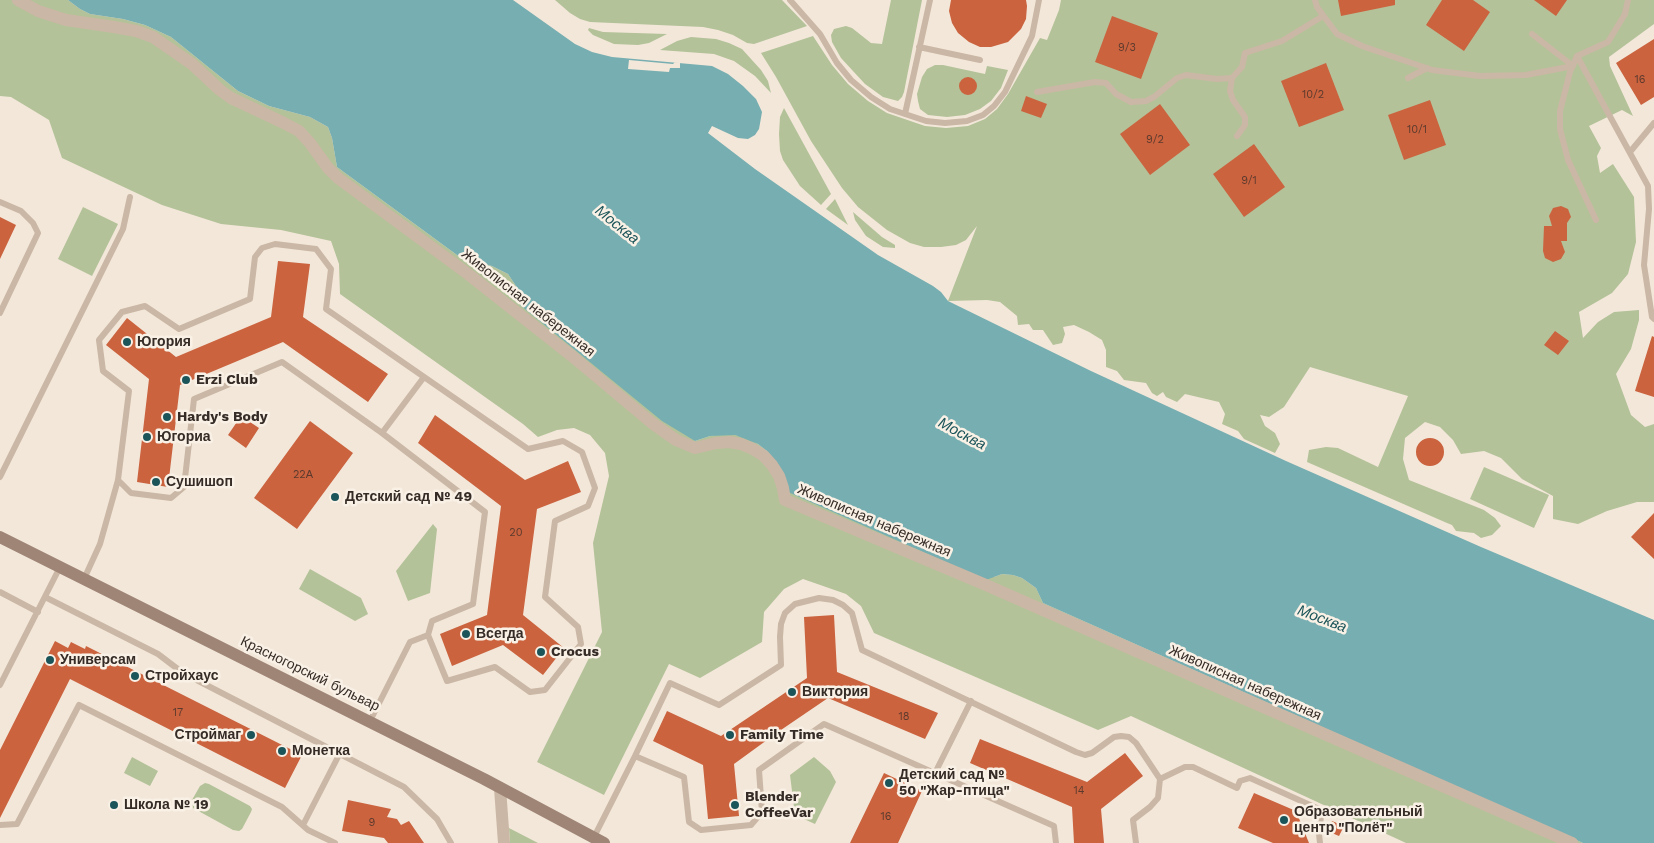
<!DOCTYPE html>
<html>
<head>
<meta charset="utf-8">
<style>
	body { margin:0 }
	canvas { display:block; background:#f2e7d9 }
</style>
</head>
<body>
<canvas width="1654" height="843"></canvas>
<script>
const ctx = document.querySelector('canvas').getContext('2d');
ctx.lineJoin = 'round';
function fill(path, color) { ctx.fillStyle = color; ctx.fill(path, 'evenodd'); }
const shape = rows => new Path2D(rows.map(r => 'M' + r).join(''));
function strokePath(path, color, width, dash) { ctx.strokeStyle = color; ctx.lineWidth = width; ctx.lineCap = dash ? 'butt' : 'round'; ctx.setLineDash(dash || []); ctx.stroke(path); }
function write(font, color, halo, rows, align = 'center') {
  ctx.font = font + ' "Work Sans",sans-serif'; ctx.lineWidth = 5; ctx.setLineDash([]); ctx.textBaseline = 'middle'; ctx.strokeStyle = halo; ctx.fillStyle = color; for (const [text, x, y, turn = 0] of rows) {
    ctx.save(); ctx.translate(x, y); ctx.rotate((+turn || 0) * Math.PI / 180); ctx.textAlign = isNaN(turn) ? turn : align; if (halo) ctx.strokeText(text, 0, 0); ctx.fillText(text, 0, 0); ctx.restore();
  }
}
const green = shape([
	[0,0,68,0,80,9,90,14,123,19,145,25,171,37,238,91,269,106,310,117,328,127,332,138,337,167,472,266,484,264,492,266,508,274,518,289,520,297,695,441,710,436,722,434,735,435,747,438,758,444,767,451,994,577,1002,574,1013,575,1022,578,1036,588,1043,603,1583,843,1406,843,1131,716,1098,730,874,633,861,606,846,594,803,579,784,589,764,612,762,642,700,678,669,664,604,795,537,762,602,632,593,543,609,476,605,453,590,435,574,428,557,430,538,437,523,424,340,294,339,264,331,241,281,230,221,224,162,205,62,158,49,120,11,97,0,96],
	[555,0,782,0,807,26,754,44,747,43,733,35,718,30,703,27,590,22,580,19,570,13],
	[891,0,922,0,904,92,902,97,898,101,883,97,865,84,841,58,832,42,831,35,834,29,846,26,852,28,871,43,882,44],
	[1061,0,1654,0,1654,24,1609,57,1610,66,1633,116,1622,110,1589,126,1601,148,1597,156,1600,173,1613,164,1634,197,1636,242,1628,274,1612,293,1579,312,1583,338,1598,322,1614,312,1639,310,1639,320,1631,349,1616,374,1631,415,1645,427,1654,424,1654,502,1637,502,1607,511,1578,524,1553,519,1553,496,1522,479,1501,458,1484,451,1461,454,1453,440,1440,427,1425,422,1405,438,1403,459,1409,480,1484,510,1495,518,1501,526,1492,535,1481,538,1474,533,1456,531,1452,525,1447,523,1307,462,1309,450,1326,447,1338,448,1378,467,1408,396,1310,367,1284,407,1269,417,1260,415,1265,426,1275,433,1280,444,1275,453,1244,439,1238,431,1222,424,1225,414,1219,402,1185,394,1177,402,1166,397,1163,392,1157,396,1152,393,1146,383,1124,380,1117,371,1106,367,1106,350,1102,340,1089,332,1074,325,1063,327,1065,334,1062,343,1053,345,1043,330,1033,330,1029,324,1018,325,1017,316,1000,302,987,300,948,301,977,226,966,240,956,245,941,247,924,247,910,243,887,230,858,207,842,188,811,141,776,77,761,53,813,36,832,65,848,84,868,101,887,113,925,126,946,128,968,126,985,119,997,109,1008,94,1040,38,1047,40,1059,10],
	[589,28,603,32,667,34,649,43,638,45,614,44,593,35,588,30],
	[691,37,716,39,729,43,742,49,761,70,768,81,771,93,755,76,734,61,714,54,660,50,677,41],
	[935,65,943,65,985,74,987,66,1008,70,1001,88,991,101,980,109,965,115,947,117,928,115,920,109,918,101,917,94,922,77,927,69],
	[784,108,831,194,821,205,800,186,783,160,780,151,779,134,780,117],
	[835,199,848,225,826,209],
	[83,207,118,224,92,276,58,259],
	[853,212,882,237,895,245,895,248,883,247,866,236,855,220],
	[1484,467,1549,495,1534,528,1470,499],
	[433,524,437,529,430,593,408,601,396,571],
	[310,569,361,598,368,614,355,621,299,589],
	[132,757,158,771,150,786,124,773],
	[814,757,830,771,836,782,815,824,795,815,790,775],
	[205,783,209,784,250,806,252,809,251,812,242,829,239,831,233,830,193,808,192,800,200,786],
	[509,828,538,843,510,843]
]);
const water = shape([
	[68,0,513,0,575,44,592,52,612,57,712,66,728,74,743,86,756,99,762,112,759,129,755,135,748,139,738,138,712,126,708,133,755,169,878,255,933,286,941,292,948,301,1091,371,1286,461,1481,547,1654,620,1654,843,1583,843,1043,603,1036,588,1022,578,1013,575,1002,574,986,580,788,492,767,451,758,444,735,435,710,436,695,441,662,421,520,305,518,289,508,274,492,266,484,264,472,266,337,167,332,138,328,127,310,117,269,106,238,91,171,37,145,25,123,19,90,14,80,9]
]);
const pier = shape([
	[629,60,673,64,675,62,680,63,680,68,670,68,669,72,628,69]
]);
const building = shape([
	[951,0,1026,0,1027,6,1026,19,1021,29,1008,42,991,47,980,47,969,42,958,33,952,23,949,11],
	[1338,0,1395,0,1395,5,1341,16],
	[1442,0,1473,0,1490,12,1464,51,1426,25],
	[1534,0,1567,0,1556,16],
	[1112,16,1158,33,1141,79,1095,62],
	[1654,39,1654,97,1641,105,1616,63],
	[1326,63,1344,110,1299,127,1281,81],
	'959 86a9 9 0 1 1 18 0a9 9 0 1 1-18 0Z',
	[1026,96,1047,104,1041,118,1021,111],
	[1430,100,1446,145,1404,160,1388,115],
	[1160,104,1190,145,1150,175,1120,134],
	[1254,144,1285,187,1244,217,1213,174],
	[1561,206,1568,209,1571,217,1567,223,1567,241,1561,241,1565,252,1561,259,1553,262,1545,258,1543,251,1544,226,1552,226,1549,216,1553,208],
	[0,217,16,225,0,259],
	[278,261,310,264,303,317,388,374,368,402,283,342,180,385,168,487,137,482,149,379,106,345,127,318,176,357,271,317],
	[1555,331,1569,341,1558,355,1544,345],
	[1652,336,1654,337,1654,397,1635,391],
	[435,415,525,480,568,461,581,492,537,509,523,615,564,648,543,675,503,645,452,666,440,634,487,615,501,506,418,443],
	[241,416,259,428,246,448,228,435],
	[310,421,353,453,297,529,254,498],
	'1416 452a14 14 0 1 1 28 0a14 14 0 1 1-28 0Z',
	[1654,513,1654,559,1631,537],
	[834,615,837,672,938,713,925,739,828,698,778,732,734,764,739,816,708,819,703,765,653,741,667,711,721,736,807,678,804,617],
	[55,641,68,648,71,642,85,649,86,646,302,755,285,788,70,679,0,818,0,750],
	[980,739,1087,782,1125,753,1143,776,1101,809,1104,843,1074,843,1072,807,970,763],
	[884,773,922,791,898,843,850,843],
	[1254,793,1296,811,1309,843,1273,843,1238,828],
	[348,800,391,809,387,817,397,819,401,825,409,821,424,843,388,843,384,838,342,831],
	[1332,821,1344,826,1339,836,1327,831]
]);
const lane = shape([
	[790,0,820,34,837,63,851,80,871,97,890,109,926,121,945,123,967,121,983,115,994,106,1005,92,1032,36,1039,0],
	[1315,0,1317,7,1337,34,1362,46,1432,70,1480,76,1526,75,1573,66],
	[1532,34,1573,66],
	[919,47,980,60],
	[1577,56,1648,186,1649,209,1644,265,1652,317,1654,319],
	[1232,78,1230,91,1233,100,1245,117,1245,125,1237,136],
	[1408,78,1427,68],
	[1037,92,1095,82,1106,83,1116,94,1131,102,1146,101,1154,97,1177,78,1186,75,1217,79,1232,78,1242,67,1245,53,1282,41,1323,16],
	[905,114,930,0],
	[1630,152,1654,123],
	[0,202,21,211,33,223,38,233,0,313],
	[1596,220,1568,160,1560,129,1560,111,1570,72,1577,56,1608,42,1625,14,1628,0],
	[382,433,424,377],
	[0,477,123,229,130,197],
	[118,480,131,493,171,498,184,487,194,399,282,362,382,433,485,512,473,604,432,621,428,635],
	[84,579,100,544,118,480,129,391,103,371,99,340,122,312,145,306,179,329,250,299,255,257,262,248,275,244,316,249,331,269,326,309,528,449,563,441,582,452,595,488,588,506,555,521,545,597,578,627,581,644,545,690,530,692,495,667,447,681,428,635,410,642,370,721],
	[0,592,38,612],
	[45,597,158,654,183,673,404,787,437,819,451,843],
	[0,685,60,567],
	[635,756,670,683,719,705,781,665,780,637,781,624,785,613,795,604,819,598,833,600,843,605,852,613,862,650,1076,752,1085,755,1092,753,1114,737,1121,736,1129,737,1136,743,1160,779,1158,798,1150,807,1133,820,1136,843],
	[935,773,971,701],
	[1160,779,1185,767,1193,767,1237,788,1240,781,1250,778,1319,809,1321,816,1319,834,1320,843],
	[0,825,17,824,79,705,282,807,308,830,335,843],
	[303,825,340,753],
	[594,837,635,756,684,777,689,822,701,830,751,825,762,812,759,770,824,724,1054,826,1056,843]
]);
const street = shape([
	[18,0,38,11,66,20,114,27,136,31,153,37,192,64,220,90,231,98,284,123,299,131,310,143,328,168,338,178,468,274,572,356,652,423,676,440,695,448,716,443,729,442,741,444,753,449,764,456,772,465,779,476,783,488,785,500,986,585,1572,843],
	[500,788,504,843]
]);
const secondary = shape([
	[0,537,484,779,604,843]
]);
const markers = [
	[127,342,5,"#1b5459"],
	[186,380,5,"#1b5459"],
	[167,417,5,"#1b5459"],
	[147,437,5,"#1b5459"],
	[156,482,5,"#1b5459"],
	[335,497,5,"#1b5459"],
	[466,634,5,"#1b5459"],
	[541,652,5,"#1b5459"],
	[50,660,5,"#1b5459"],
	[135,676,5,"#1b5459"],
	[792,692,5,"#1b5459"],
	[251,735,5,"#1b5459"],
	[730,735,5,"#1b5459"],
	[282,751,5,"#1b5459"],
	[889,783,5,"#1b5459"],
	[114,805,5,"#1b5459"],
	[735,805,5,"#1b5459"],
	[1284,820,5,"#1b5459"]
];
const numberNames = [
	["9/3",1127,48],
	["16",1640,80],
	["10/2",1313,95],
	["10/1",1417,130],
	["9/2",1155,140],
	["9/1",1249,181],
	["22А",303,475],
	["20",516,533],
	["17",178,713],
	["18",904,717],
	["14",1079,791],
	["16",886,817],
	["9",372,823]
];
const streetNames = [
	["Живописная набережная",528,303,38],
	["Живописная набережная",874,521,23],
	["Красногорский бульвар",310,674,26],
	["Живописная набережная",1245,683,24]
];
const poiNames = [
	["Югория",137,342],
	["Erzi Club",196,380],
	["Hardy's Body",177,417],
	["Югориа",157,437],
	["Сушишоп",166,482],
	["Детский сад № 49",345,497],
	["Всегда",476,634],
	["Crocus",551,652],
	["Универсам",60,660],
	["Стройхаус",145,676],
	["Виктория",802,692],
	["Строймаг",241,735,"right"],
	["Family Time",740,735],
	["Монетка",292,751],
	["Детский сад №",899,775],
	["50 \"Жар-птица\"",899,791],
	["Blender",745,797],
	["CoffeeVar",745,813],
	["Школа № 19",124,805],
	["Образовательный",1294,812],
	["центр \"Полёт\"",1294,828]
];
const waterNames = [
	["Москва",617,225,39],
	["Москва",962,434,28],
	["Москва",1322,619,21]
];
fill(green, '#b4c299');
fill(water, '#77aeb1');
fill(pier, '#f2e7d9');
fill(building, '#cb633f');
strokePath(lane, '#cbb7a5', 6);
strokePath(street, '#cbb7a5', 12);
strokePath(secondary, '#9f8576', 12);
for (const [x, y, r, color] of markers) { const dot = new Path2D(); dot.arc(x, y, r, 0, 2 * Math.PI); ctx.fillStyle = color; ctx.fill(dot); strokePath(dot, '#faf1e6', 2); }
write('11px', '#5b3a2d', null, numberNames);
write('14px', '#362c27', '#faf1e6', streetNames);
write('bold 14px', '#362c27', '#faf1e6', poiNames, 'left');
write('italic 15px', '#1b5459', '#faf1e6', waterNames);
</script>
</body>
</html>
